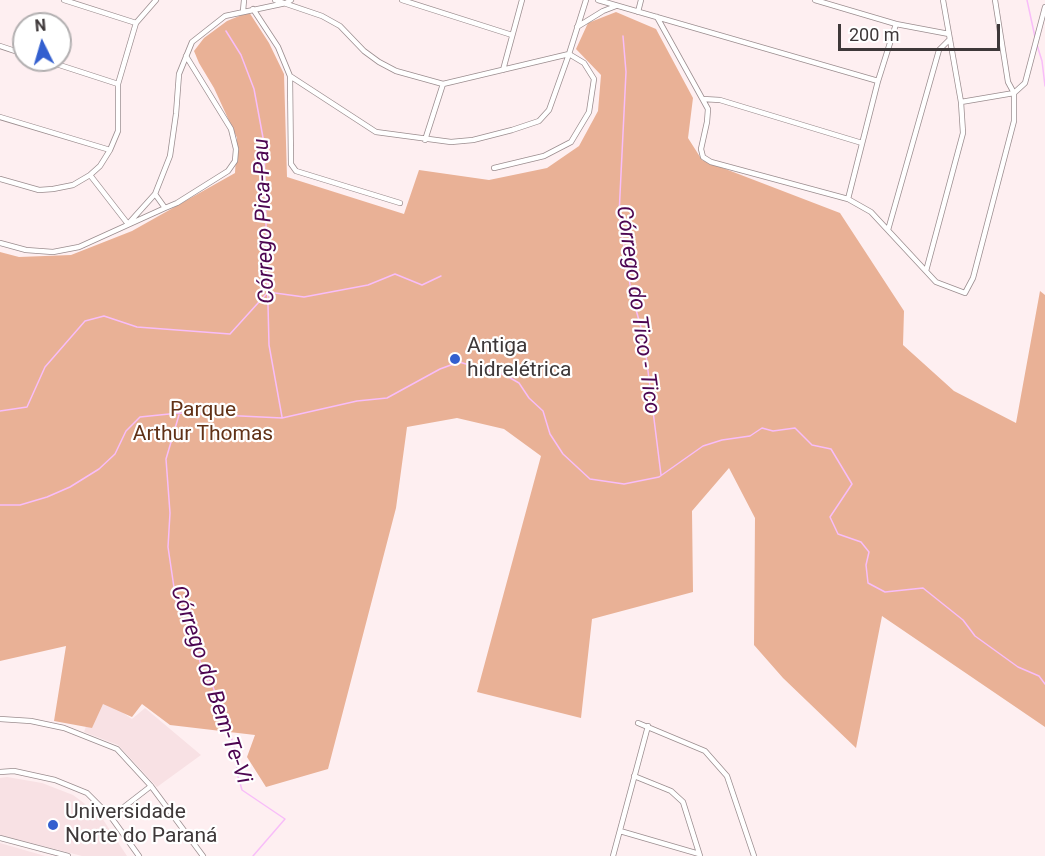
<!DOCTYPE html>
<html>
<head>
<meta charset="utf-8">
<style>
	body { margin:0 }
	#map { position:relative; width:1045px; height:856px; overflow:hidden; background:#feeff1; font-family:Roboto,sans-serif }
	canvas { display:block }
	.north { position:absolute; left:12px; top:12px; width:60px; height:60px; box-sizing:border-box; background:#fff; border:2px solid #b2afb0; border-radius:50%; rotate:355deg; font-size:16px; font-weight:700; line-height:24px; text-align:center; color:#3e3839 }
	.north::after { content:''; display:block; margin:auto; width:21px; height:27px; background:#335fcf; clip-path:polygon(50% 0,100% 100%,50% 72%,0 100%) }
	.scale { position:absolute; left:838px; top:24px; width:162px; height:27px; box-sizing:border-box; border:3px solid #3e3839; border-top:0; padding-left:8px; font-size:18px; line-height:21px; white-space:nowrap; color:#3e3839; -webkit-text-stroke:4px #fff; paint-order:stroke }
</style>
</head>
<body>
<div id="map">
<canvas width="1045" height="856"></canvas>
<div class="north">N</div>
<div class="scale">200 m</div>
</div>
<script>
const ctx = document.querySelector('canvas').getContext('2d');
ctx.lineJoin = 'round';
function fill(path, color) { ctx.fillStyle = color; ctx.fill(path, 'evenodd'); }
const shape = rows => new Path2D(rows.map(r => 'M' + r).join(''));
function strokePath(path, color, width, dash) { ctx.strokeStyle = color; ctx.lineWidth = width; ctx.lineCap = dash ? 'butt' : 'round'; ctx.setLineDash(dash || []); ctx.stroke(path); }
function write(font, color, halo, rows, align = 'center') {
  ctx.font = font + ' Roboto,sans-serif'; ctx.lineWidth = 4.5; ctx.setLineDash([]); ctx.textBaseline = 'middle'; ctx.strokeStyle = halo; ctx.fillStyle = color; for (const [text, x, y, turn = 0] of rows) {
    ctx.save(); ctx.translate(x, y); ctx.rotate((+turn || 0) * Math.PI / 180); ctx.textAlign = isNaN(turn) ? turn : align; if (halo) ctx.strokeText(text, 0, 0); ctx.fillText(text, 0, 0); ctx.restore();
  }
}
const built = shape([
	[97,695,132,719,145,708,201,755,157,787,118,745,84,732],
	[7,777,42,783,73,795,100,815,127,856,82,856,0,835,0,778],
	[0,843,45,856,0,856]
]);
const green = shape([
	[249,12,269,43,284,74,287,177,404,214,419,170,489,180,547,168,579,146,598,111,601,75,576,49,588,23,616,12,656,29,693,98,688,138,702,160,840,213,904,311,903,345,954,391,1016,423,1040,291,1045,295,1045,727,882,616,856,748,783,678,754,645,755,518,729,468,692,511,693,592,592,619,581,718,477,692,541,456,504,429,457,418,407,427,396,508,328,769,266,787,247,757,255,735,170,725,142,704,132,717,103,704,92,728,54,721,66,646,0,661,0,252,19,257,71,255,132,231,235,173,237,138,214,88,199,63,194,51,204,38,227,21]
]);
const stream = shape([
	[1027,0,1035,37],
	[226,31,241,55,254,89,264,143,269,345,282,417],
	[623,36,626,72,619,215,631,291,644,339,661,475],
	[1037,45,1042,61,1045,86],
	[0,411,27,407,45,367,85,321,104,316,137,327,230,334,268,292,304,297,368,285,395,274,422,285,441,276],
	[179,415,166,459,170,513,168,547,176,601,194,639,203,673,213,687,226,720,236,753,237,773,242,790,285,819,253,856],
	[0,505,20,505,47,497,70,487,99,469,115,454,126,431,140,417,179,413,282,418,357,401,387,398,440,369,459,362,505,375,519,383,529,398,543,411,550,434,563,454,590,479,624,484,659,477,703,446,722,440,750,436,762,428,773,431,795,428,812,445,831,449,852,484,830,517,838,534,861,542,869,552,866,565,868,583,885,592,923,588,963,620,975,636,1018,667,1039,676,1045,684]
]);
const street = shape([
	[64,0,136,23],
	[275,0,322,16,340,26,364,51,379,62,396,71,443,84,569,54],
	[402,0,512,35],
	[598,0,878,81],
	[815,0,896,24,949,34],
	[253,9,278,47,290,76,291,164,296,171,400,203],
	[243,11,244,0],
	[638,12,641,0],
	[657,17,708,109,707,122,701,149,703,157,711,162,848,199,871,212,936,282,965,293,973,278,1014,121,1014,93,1025,83,1045,7],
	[577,27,603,11,616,6],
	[0,46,24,54],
	[44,60,118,84],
	[503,70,522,0],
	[290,76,376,132,451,142,473,140,512,130,539,121,549,110,569,54,586,0],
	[703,99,720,100,862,143],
	[961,102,1014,93,1008,82,995,0],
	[0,117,110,150],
	[425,140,443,84],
	[494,168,544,156,571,142,589,112,594,79,584,63,569,54],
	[90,175,128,224],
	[0,179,39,190,53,189,73,185,90,175,100,166,110,150,118,131,118,84,136,23,156,0],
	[155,194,165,208,177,203,228,171,235,161,236,149,231,129,186,56],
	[848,199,878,81,896,24],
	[128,224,155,194,170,156,176,114,179,74,192,42,225,16,286,3,291,0],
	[888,230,939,50,950,39],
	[0,243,26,250,53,252,79,247,165,208],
	[926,271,963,133,961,102,943,0],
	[0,719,31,721,64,728,117,749,151,786,203,856],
	[638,723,705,751,727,776,754,856],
	[0,772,14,771,55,780,87,793,111,817,139,856],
	[634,776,671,791,683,802,700,856],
	[111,817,151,786],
	[620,831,699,854],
	[0,838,68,856],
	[613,856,648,726]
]);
const markers = [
	[455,359,6,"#335fcf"],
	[53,825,6,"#335fcf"]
];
const poiNames = [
	["Antiga",467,347],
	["hidrelétrica",467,371],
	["Universidade",65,813],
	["Norte do Paraná",65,837]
];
const parkNames = [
	["Parque",203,411],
	["Arthur Thomas",203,435]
];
const waterNames = [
	["Córrego Pica-Pau",265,221,-92],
	["Córrego do Tico - Tico",637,310,82],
	["Córrego do Bem-Te-Vi",210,685,71]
];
fill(built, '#f8e1e4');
fill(green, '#e9b196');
strokePath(stream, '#f8bdf9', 1.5);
strokePath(street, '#9b8d8f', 6);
strokePath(street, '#fff', 4.5);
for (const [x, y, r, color] of markers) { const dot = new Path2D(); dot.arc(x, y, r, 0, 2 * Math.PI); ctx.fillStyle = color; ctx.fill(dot); strokePath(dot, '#fff', 2); }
write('21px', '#3e3839', '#fff', poiNames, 'left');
write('21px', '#613116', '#fff', parkNames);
write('italic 22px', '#4d0651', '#fff', waterNames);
</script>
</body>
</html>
